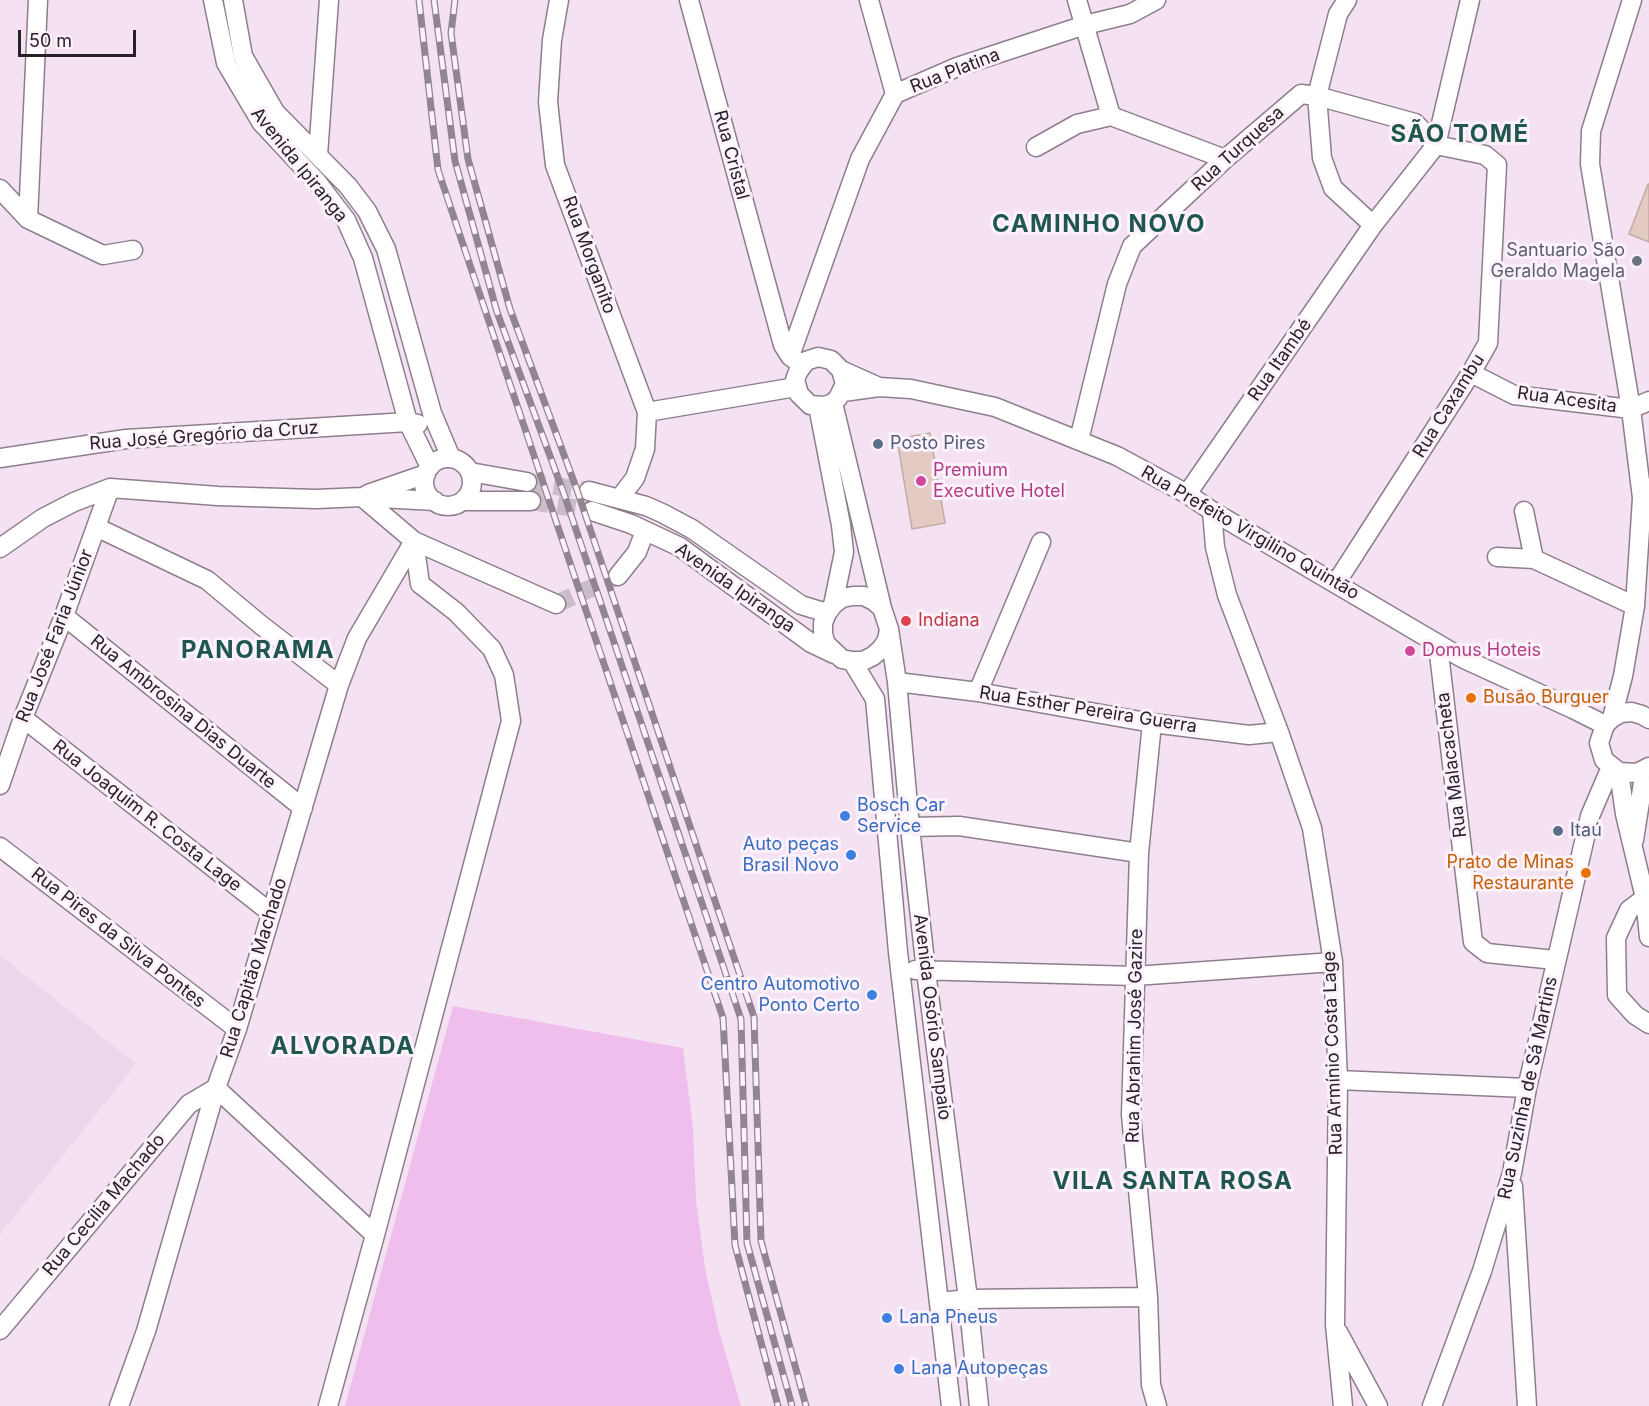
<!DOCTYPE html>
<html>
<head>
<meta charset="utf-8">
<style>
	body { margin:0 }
	#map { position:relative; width:1649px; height:1406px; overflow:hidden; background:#f4e2f3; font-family:Inter,sans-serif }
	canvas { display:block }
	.scale { position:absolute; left:18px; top:30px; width:118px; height:27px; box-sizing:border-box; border:3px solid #282228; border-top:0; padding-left:8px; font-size:18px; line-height:21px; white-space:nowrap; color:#282228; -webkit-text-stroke:4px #fdf2fc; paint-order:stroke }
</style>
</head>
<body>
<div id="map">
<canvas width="1649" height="1406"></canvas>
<div class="scale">50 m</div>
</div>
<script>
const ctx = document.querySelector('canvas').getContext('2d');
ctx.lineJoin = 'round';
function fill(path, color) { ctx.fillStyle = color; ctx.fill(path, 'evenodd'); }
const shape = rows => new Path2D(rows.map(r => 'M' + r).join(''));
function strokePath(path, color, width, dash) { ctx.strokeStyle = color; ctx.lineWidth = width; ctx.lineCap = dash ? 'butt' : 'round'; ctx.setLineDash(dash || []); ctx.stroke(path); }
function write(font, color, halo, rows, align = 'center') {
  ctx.font = font + ' Inter,sans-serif'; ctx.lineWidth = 6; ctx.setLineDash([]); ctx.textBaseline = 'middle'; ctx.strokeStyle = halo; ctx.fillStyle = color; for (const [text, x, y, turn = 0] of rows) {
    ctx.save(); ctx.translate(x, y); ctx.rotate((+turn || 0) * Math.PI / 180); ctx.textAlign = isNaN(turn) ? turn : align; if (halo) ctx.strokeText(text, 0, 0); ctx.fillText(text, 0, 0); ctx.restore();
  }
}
const built = shape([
	[0,955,136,1064,0,1234]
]);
const green = shape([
	[453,1006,683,1048,693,1128,696,1200,705,1268,719,1331,741,1406,345,1406]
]);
const building = shape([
	[1648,184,1649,184,1649,242,1629,234,1648,184],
	[930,433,945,523,912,529,897,439,930,433]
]);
const minorTunnel = shape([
	[527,482,589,491],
	[531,501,592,511],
	[556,604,618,576]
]);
const minor = shape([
	[213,0,226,63,261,122,317,182,346,220,363,258,408,422,430,467],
	[233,0,243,56,275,112,348,186,367,211,386,249,432,413,451,458],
	[559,0,552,40,548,102,555,165,647,412,645,449,635,478,619,499],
	[689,0,783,345,790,356,802,365],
	[869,0,895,94],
	[1077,0,1111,116],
	[1347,0,1338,14,1317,96,1322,158,1333,188,1373,225],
	[1632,0,1591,131,1590,164,1631,409,1642,498],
	[1036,147,1077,124,1111,116,1225,159],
	[318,155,329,0],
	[0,189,28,219,103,255,133,250],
	[28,219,38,0],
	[790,356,860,159,895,94,957,67,1085,25,1130,14,1156,0],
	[841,370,845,384,838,398,833,403,825,406,810,405,799,394,795,380,798,372,806,361,818,357,831,360,841,370,879,387],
	[1471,373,1514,395,1631,409],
	[843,392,879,387,911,389,995,407,1117,456,1187,494,1212,511,1462,658,1573,709,1605,725],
	[833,403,882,608],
	[818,406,841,525,844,552,833,605],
	[1631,409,1649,401],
	[647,412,796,387],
	[1079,440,1117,284,1132,246,1225,159,1301,94,1317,96,1415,123,1436,145],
	[0,458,126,439,408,422,418,424],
	'424 482a24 24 0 1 1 48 0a24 24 0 1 1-48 0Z',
	[470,472,527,482],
	[589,491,646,506,662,513,692,529,801,605,827,613],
	[368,494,426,474],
	[1187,494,1373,225,1436,145,1470,0],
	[362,497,414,541,556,604],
	[463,501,531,501],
	[592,511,631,524,680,547,811,643,834,654],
	[1212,511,1215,547,1227,595,1279,732,1312,828,1333,962,1338,1080,1335,1325,1343,1406],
	[1524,511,1534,559,1635,606],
	[96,527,207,580,261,625,339,685],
	[0,548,43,518,74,502,110,488,218,496,316,499,362,497,435,501],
	[1497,557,1534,559],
	[618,576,637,552,645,531],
	[1336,583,1471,373,1488,343,1497,165,1485,155,1436,145],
	[64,616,303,808],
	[889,629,887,640,881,649,873,656,863,661,852,661,842,659,826,644,823,634,823,623,827,613,833,605,842,598,853,596,864,596,874,601,882,608,889,629,897,682,910,827,926,971,968,1299,979,1406],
	[1438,645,1473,942,1487,953,1555,960],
	[852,661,875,699,898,952,951,1406],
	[897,682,978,692,1152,723,1249,735,1279,732],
	[978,692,1041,542],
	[23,718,271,913],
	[1612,718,1623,676,1635,606,1642,498,1646,487],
	[1649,719,1642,715,1632,712,1621,713,1612,718,1605,725,1599,743,1604,760,1619,772,1637,773,1649,767],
	[1152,723,1139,853,1131,1115,1148,1297,1151,1385,1157,1406],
	[1619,772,1625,814,1645,898,1649,937],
	[0,785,23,718,64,616,110,488],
	[910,827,959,826,1139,853],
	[1634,840,1645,770],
	[0,847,237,1029],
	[1645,898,1629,910,1616,938,1617,995,1635,1015,1649,1024],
	[915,970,1135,976,1333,962],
	[1338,1080,1527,1088],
	[216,1088,375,1235],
	[1513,1186,1527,1406],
	[939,1302,968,1299,1148,1297],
	[0,1330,189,1104,216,1088],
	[1338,1332,1378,1406],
	[119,1406,146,1331,216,1088,237,1029,339,685,357,638,414,541],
	[328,1406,375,1235,511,721,504,675,492,649,456,612,420,584,414,541],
	[1432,1406,1482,1271,1512,1173,1527,1088,1590,816,1611,767]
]);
const rail = shape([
	[419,0,438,170,723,1018,735,1245,778,1406],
	[434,0,455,161,497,312,564,494,741,1019,747,1243,792,1406],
	[455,0,451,33,468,159,510,309,577,490,754,1017,761,1241,806,1406]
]);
const markers = [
	[1637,261,6,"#6b7280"],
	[878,444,6,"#5c6f8a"],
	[921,481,6,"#d1479c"],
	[906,621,6,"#e0444e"],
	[1410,651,6,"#d1479c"],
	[1471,698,6,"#e8710a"],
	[845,816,6,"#3f7fe0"],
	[1558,831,6,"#5c6f8a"],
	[851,855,6,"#3f7fe0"],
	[1586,873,6,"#e8710a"],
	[872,995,6,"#3f7fe0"],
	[887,1318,6,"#3f7fe0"],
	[899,1369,6,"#3f7fe0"]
];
const streetNames = [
	["Rua Platina",955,71,-21],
	["Rua Turquesa",1238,149,-42],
	["Rua Cristal",731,155,75],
	["Avenida Ipiranga",299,165,51],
	["Rua Morganito",589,255,70],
	["Rua Itambé",1280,360,-55],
	["Rua Acesita",1567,400,8],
	["Rua Caxambu",1449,406,-58],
	["Rua José Gregório da Cruz",204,436,-4],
	["Rua Prefeito Virgilino Quintão",1250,533,30],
	["Avenida Ipiranga",735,588,35],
	["Rua José Faria Júnior",55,636,-69],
	["Rua Esther Pereira Guerra",1088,710,9],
	["Rua Ambrosina Dias Duarte",183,712,39],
	["Rua Malacacheta",1452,765,-97],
	["Rua Joaquim R. Costa Lage",147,816,38],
	["Rua Pires da Silva Pontes",118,938,38],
	["Rua Capitão Machado",254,968,-73],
	["Avenida Osório Sampaio",932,1017,83],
	["Rua Abrahim José Gazire",1135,1036,-89],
	["Rua Armínio Costa Lage",1333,1053,-92],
	["Rua Suzinha de Sá Martins",1528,1088,-78],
	["Rua Cecília Machado",104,1205,-50]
];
const worshipNames = [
	["Santuario São",1625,251],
	["Geraldo Magela",1625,272]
];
const serviceNames = [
	["Posto Pires",890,444],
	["Itaú",1570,831]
];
const hotelNames = [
	["Premium",933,471],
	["Executive Hotel",933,492],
	["Domus Hoteis",1422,651]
];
const healthNames = [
	["Indiana",918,621]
];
const foodNames = [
	["Busão Burguer",1483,698],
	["Prato de Minas",1574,863,"right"],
	["Restaurante",1574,884,"right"]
];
const shopNames = [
	["Bosch Car",857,806],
	["Service",857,827],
	["Auto peças",839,845,"right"],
	["Brasil Novo",839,866,"right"],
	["Centro Automotivo",860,985,"right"],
	["Ponto Certo",860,1006,"right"],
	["Lana Pneus",899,1318],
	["Lana Autopeças",911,1369]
];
const districtNames = [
	["SÃO TOMÉ",1460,135],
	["CAMINHO NOVO",1099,225],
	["PANORAMA",258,651],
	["ALVORADA",343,1047],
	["VILA SANTA ROSA",1173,1182]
];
fill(built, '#edd5eb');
fill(green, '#f0beed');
fill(building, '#e3cac3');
strokePath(building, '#c3aba5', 1.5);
strokePath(minorTunnel, '#cbbcca', 18, [18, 9]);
strokePath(minor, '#8e7e8d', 21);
strokePath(minor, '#fff', 18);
strokePath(rail, '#918591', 7);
strokePath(rail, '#fdf2fc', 4.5, [14]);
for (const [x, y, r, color] of markers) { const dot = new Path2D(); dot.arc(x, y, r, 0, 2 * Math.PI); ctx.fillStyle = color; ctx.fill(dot); strokePath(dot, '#fdf2fc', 2); }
write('18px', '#282228', '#fdf2fc', streetNames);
write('18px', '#5b616d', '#fdf2fc', worshipNames, 'right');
write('18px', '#4e5e75', '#fdf2fc', serviceNames, 'left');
write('18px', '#b23c85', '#fdf2fc', hotelNames, 'left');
write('18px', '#be3a42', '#fdf2fc', healthNames, 'left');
write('18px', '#c56008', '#fdf2fc', foodNames, 'left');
write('18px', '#366cbe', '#fdf2fc', shopNames, 'left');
ctx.letterSpacing = '1.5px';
write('bold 24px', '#20574d', '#fdf2fc', districtNames);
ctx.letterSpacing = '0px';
</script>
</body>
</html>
